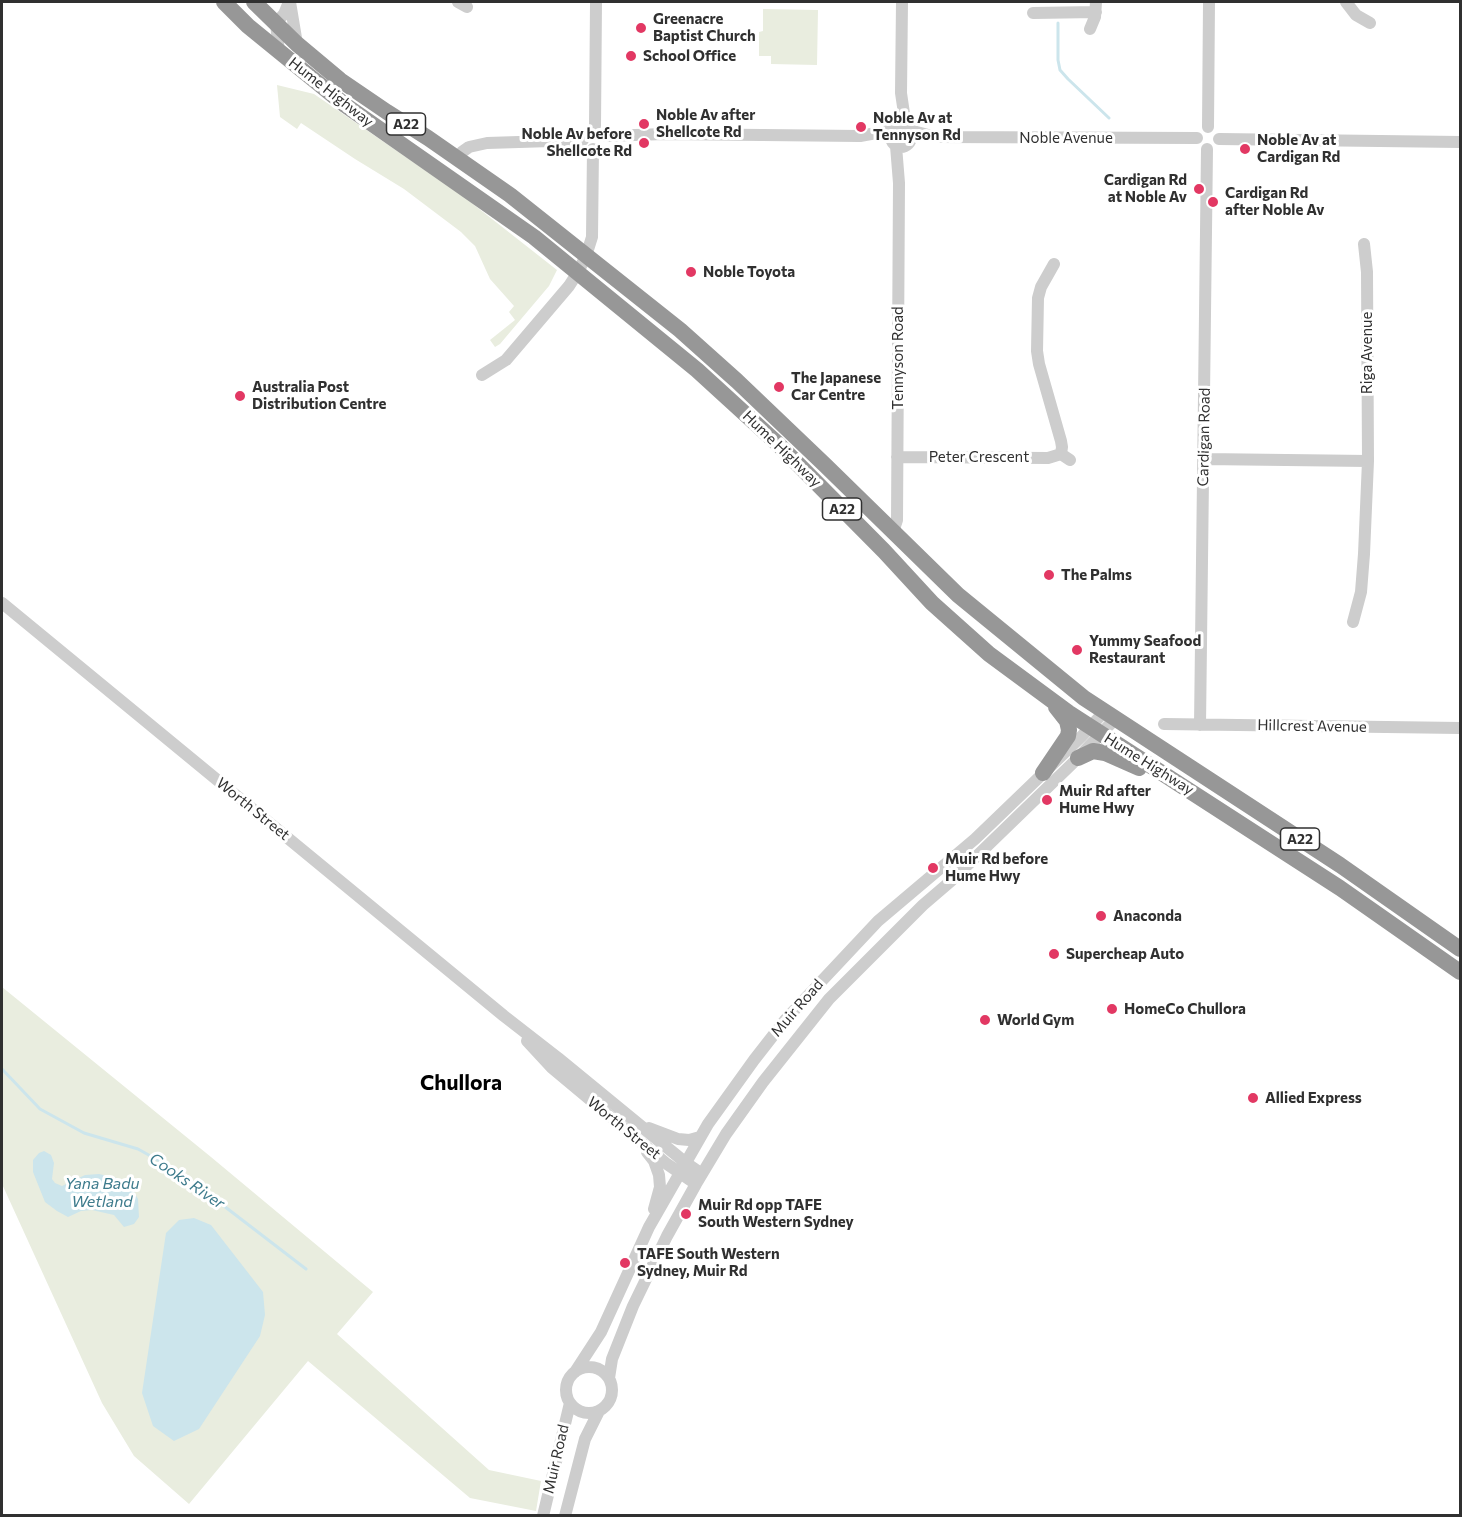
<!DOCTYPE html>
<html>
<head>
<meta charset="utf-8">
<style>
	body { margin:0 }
	#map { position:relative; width:1462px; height:1517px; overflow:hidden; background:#fff; font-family:Commissioner,sans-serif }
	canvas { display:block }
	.frame { position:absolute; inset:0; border:3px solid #303030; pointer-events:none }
</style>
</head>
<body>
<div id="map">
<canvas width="1462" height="1517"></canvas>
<div class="frame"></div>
</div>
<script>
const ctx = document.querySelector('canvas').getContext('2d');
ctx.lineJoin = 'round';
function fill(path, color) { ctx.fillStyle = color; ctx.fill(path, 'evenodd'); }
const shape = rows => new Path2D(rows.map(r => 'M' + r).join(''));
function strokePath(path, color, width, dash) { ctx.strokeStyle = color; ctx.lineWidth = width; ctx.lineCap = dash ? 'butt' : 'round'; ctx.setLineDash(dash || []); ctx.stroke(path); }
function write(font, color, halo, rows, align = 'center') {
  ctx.font = font + ' Commissioner,sans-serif'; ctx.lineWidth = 6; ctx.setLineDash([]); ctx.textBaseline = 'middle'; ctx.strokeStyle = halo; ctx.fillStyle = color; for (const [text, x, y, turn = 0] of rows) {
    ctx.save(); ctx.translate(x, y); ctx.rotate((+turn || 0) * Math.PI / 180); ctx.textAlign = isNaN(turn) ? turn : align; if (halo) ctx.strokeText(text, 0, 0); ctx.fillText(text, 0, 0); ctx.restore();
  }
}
const green = shape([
	[763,9,818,10,817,65,771,64,771,56,759,56,759,32,763,31],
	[277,85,314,94,464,197,557,270,549,286,500,344,495,347,490,340,515,320,509,312,514,306,490,279,475,246,461,232,404,189,355,159,301,123,297,129,280,117],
	[2,987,211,1157,373,1292,337,1334,489,1470,541,1481,536,1511,470,1498,308,1361,189,1504,134,1456,102,1403,2,1184]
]);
const water = shape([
	[44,1151,51,1155,54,1163,52,1179,55,1183,62,1186,85,1175,99,1174,117,1178,130,1184,138,1199,139,1217,134,1224,124,1227,114,1215,92,1210,81,1211,68,1217,57,1211,45,1202,33,1172,33,1160,39,1153],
	[194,1218,211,1225,263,1292,265,1315,260,1336,199,1429,174,1441,153,1426,142,1393,166,1233,179,1220]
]);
const stream = shape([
	[1058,23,1058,60,1060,70,1068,79,1109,118],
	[2,1069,40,1109,84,1133,138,1149,181,1173,306,1269]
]);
const minor = shape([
	[290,2,297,44],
	[458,2,467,7],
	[902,2,901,93,906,127],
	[1346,2,1356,15,1370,23],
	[1033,13,1096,12],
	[1090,29,1095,17,1096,2],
	[279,52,276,23,284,14,289,2],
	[595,126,596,2],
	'891 137a10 10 0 1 1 20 0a10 10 0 1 1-20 0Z',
	[1208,127,1209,2],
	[909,130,936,137,1197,138],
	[606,136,664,134,860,136,893,130],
	[1219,139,1460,142],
	[456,158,462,152,469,147,487,143,583,140],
	[1054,264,1041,287,1038,298,1037,351,1039,364,1061,441,1062,447,1061,454],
	[482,375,506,360,569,286,578,272,586,256,592,237,593,149],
	[897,457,1048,458,1061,454,1070,460],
	[1204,459,1368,461],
	[893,532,897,520,899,183,896,146],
	[2,603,504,1016,558,1058,686,1163,702,1174],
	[1353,622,1361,592,1364,554,1368,461,1367,272,1364,244],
	[1164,724,1460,728],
	[1200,725,1207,149],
	[527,1041,552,1068,667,1164,696,1184],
	[649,1128,678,1139,689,1140,700,1137],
	[647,1152,654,1161,659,1175,660,1187,654,1209],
	'566 1390a23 23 0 1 1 46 0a23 23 0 1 1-46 0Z',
	[575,1372,601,1332,649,1227,708,1124,754,1060,786,1019,878,921,975,839,1081,737,1104,712],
	[609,1378,612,1359,633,1306,667,1236,696,1184,726,1134,763,1082,829,999,923,905,951,881,1078,758,1115,719],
	[543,1516,570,1403],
	[565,1516,585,1439,599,1411]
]);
const highway = shape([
	[224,2,248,26,345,105,534,237,697,370,778,444,884,551,932,603,989,654,1069,713,1340,888,1460,972],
	[254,2,297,44,340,80,387,112,428,138,510,195,680,330,737,381,825,465,958,595,1084,698,1340,865,1460,949],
	[1078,758,1093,751,1105,753,1139,768],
	[1043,773,1068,736,1069,730,1067,721,1056,707]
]);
const markers = [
	[641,28,6,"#e23863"],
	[631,56,6,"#e23863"],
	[644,124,6,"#e23863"],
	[861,127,6,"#e23863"],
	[644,143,6,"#e23863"],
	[1245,149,6,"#e23863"],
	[1199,189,6,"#e23863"],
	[1213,202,6,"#e23863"],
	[691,272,6,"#e23863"],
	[779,387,6,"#e23863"],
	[240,396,6,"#e23863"],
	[1049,575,6,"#e23863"],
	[1077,650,6,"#e23863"],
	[1047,800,6,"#e23863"],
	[933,868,6,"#e23863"],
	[1101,916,6,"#e23863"],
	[1054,954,6,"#e23863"],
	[1112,1009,6,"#e23863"],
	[985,1020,6,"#e23863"],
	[1253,1098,6,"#e23863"],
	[686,1214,6,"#e23863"],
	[625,1263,6,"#e23863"]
];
const shields = [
	[406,124,39],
	[842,509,39],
	[1300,839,39]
];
const shieldNames = [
	["A22",406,124],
	["A22",842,509],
	["A22",1300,839]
];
const poiNames = [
	["Greenacre",653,19],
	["Baptist Church",653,36],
	["School Office",643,56],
	["Noble Av after",656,115],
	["Shellcote Rd",656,132],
	["Noble Av at",873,118],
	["Tennyson Rd",873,135],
	["Noble Av before",632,134,"right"],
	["Shellcote Rd",632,151,"right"],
	["Noble Av at",1257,140],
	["Cardigan Rd",1257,157],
	["Cardigan Rd",1187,180,"right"],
	["at Noble Av",1187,197,"right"],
	["Cardigan Rd",1225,193],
	["after Noble Av",1225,210],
	["Noble Toyota",703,272],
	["The Japanese",791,378],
	["Car Centre",791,395],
	["Australia Post",252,387],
	["Distribution Centre",252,404],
	["The Palms",1061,575],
	["Yummy Seafood",1089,641],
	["Restaurant",1089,658],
	["Muir Rd after",1059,791],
	["Hume Hwy",1059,808],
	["Muir Rd before",945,859],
	["Hume Hwy",945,876],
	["Anaconda",1113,916],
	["Supercheap Auto",1066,954],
	["HomeCo Chullora",1124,1009],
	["World Gym",997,1020],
	["Allied Express",1265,1098],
	["Muir Rd opp TAFE",698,1205],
	["South Western Sydney",698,1222],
	["TAFE South Western",637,1254],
	["Sydney, Muir Rd",637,1271]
];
const streetNames = [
	["Hume Highway",331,92,38],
	["Noble Avenue",1066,138],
	["Riga Avenue",1367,353,-90],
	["Tennyson Road",898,358,-90],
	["Cardigan Road",1204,437,-89],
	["Hume Highway",782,449,44],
	["Peter Crescent",979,457],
	["Hillcrest Avenue",1312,726,1],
	["Hume Highway",1149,764,32],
	["Worth Street",253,809,39],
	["Muir Road",797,1008,-49],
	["Worth Street",624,1128,39],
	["Muir Road",556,1459,-77]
];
const waterNames = [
	["Cooks River",187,1181,34],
	["Yana Badu",102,1184],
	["Wetland",102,1202]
];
const districtNames = [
	["Chullora",461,1083]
];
fill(green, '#e9eddf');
fill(water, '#cce5ec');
strokePath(stream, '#cce5ec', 3);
strokePath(minor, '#cdcdcd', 12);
strokePath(highway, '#979797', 16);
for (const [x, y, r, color] of markers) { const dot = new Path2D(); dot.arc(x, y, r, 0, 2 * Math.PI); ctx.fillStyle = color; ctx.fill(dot); strokePath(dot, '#fff', 2); }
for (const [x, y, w] of shields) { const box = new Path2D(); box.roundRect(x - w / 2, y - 11, w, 22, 4.5); ctx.fillStyle = '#fff'; ctx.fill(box); strokePath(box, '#303030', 1.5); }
write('bold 14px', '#303030', null, shieldNames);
write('bold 15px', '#303030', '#fff', poiNames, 'left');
write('15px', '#303030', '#fff', streetNames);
write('italic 16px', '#3d7b8c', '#fff', waterNames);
write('bold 21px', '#000', '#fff', districtNames);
</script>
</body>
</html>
